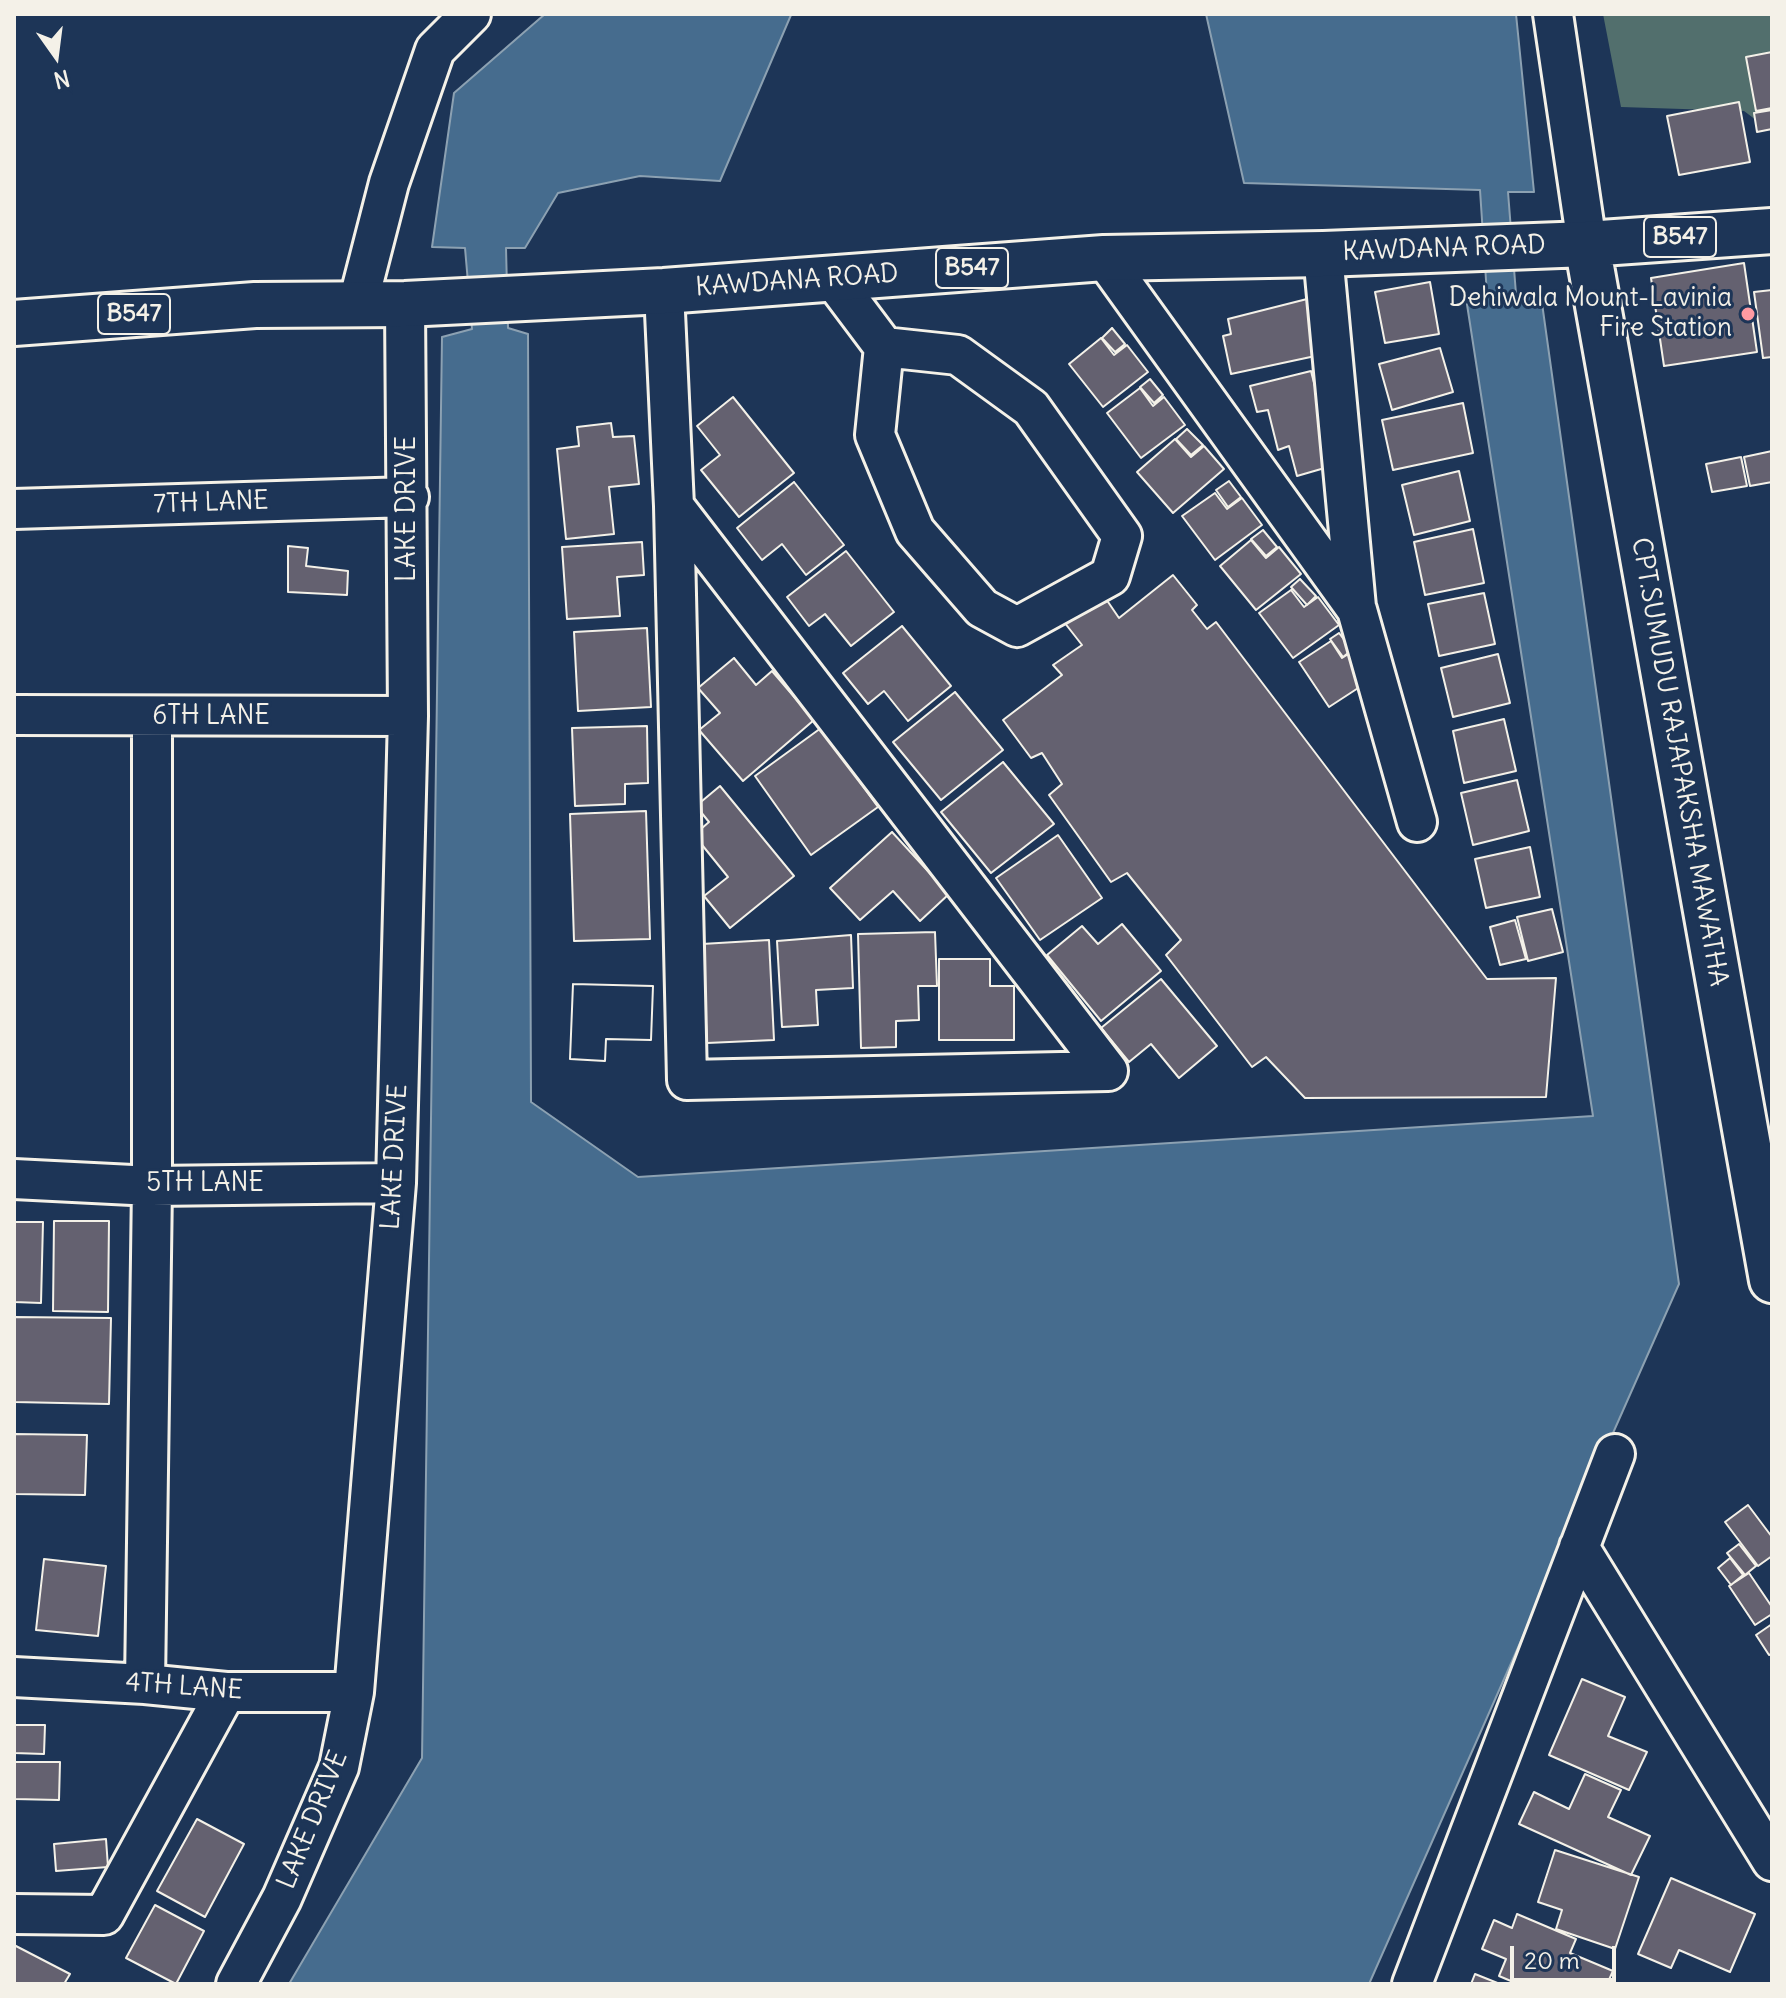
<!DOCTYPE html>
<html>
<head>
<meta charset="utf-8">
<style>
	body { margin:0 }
	#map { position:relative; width:1786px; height:1998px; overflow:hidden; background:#1d3557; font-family:Delius,sans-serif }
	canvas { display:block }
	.frame { position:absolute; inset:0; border:16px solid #f4f1e8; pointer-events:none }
	.north { position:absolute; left:16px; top:16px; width:80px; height:80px; -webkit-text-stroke:6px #1d3557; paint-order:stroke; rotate:166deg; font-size:22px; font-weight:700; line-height:32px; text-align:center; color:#f4f1e8 }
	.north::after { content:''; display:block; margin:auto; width:28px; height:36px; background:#f4f1e8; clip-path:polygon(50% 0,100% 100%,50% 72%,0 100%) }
	.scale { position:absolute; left:1510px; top:1946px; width:106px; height:36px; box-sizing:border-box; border:4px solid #f4f1e8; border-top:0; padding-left:10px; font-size:24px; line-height:28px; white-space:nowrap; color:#f4f1e8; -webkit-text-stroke:6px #1d3557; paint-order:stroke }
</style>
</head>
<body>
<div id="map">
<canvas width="1786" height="1998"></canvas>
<div class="frame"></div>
<div class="north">N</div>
<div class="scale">20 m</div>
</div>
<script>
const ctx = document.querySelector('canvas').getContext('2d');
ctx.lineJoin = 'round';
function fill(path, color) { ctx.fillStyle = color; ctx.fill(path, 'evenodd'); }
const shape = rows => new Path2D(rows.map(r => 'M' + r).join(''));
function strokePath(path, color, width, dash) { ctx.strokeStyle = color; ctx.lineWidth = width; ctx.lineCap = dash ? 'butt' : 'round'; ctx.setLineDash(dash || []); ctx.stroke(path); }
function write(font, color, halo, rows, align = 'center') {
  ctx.font = font + ' Delius,sans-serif'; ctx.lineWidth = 6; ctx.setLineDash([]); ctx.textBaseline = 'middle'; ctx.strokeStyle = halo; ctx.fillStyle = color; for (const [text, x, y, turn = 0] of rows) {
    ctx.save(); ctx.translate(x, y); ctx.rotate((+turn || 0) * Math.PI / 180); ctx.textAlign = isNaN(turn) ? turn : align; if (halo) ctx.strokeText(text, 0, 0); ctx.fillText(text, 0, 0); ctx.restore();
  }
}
const green = shape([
	[1603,14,1772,14,1772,132,1744,111,1621,107]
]);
const water = shape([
	[545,14,799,14,791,15,720,181,640,176,558,193,525,248,506,248,508,328,528,334,531,1102,638,1177,1593,1116,1466,298,1487,295,1480,190,1244,183,1206,14,1516,14,1534,192,1508,192,1516,294,1541,296,1679,1284,1369,1984,289,1984,422,1758,442,337,472,329,465,248,432,247,454,93,545,14]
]);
const building = shape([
	[1772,52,1772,108,1756,111,1746,57,1772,52],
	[1739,102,1750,162,1679,175,1667,116,1739,102],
	[1772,110,1772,129,1757,132,1754,113,1772,110],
	[1744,263,1757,352,1664,366,1651,278,1744,263],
	[1430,282,1439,334,1385,343,1375,292,1430,282],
	[1772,290,1772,357,1763,358,1754,292,1772,290],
	[1307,299,1320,355,1231,374,1223,336,1231,334,1228,319,1307,299],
	[1112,328,1125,344,1115,352,1102,338,1112,328],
	[1101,338,1114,355,1127,345,1148,372,1103,407,1069,364,1101,338],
	[1440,348,1453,392,1392,410,1379,364,1440,348],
	[1311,371,1335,465,1297,476,1289,446,1278,450,1268,410,1257,412,1250,386,1311,371],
	[1150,379,1163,395,1154,403,1140,387,1150,379],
	[1140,388,1153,406,1164,397,1185,425,1141,458,1107,413,1140,388],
	[733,397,794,473,739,517,701,470,720,455,697,426,733,397],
	[1463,403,1473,453,1393,470,1382,420,1463,403],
	[611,423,613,437,634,436,639,484,609,487,614,534,566,539,557,449,579,446,577,427,611,423],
	[1187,429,1203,445,1191,455,1176,439,1187,429],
	[1175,439,1191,457,1204,446,1224,469,1173,513,1137,472,1175,439],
	[1772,451,1772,482,1750,486,1744,457,1772,451],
	[1741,457,1747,486,1712,492,1706,464,1741,457],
	[1459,471,1470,521,1414,535,1402,485,1459,471],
	[1229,481,1241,497,1228,507,1216,490,1229,481],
	[794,482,844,545,806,575,782,544,762,560,737,528,794,482],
	[1215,493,1227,509,1242,498,1262,525,1215,560,1182,516,1215,493],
	[1473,529,1484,583,1425,595,1414,542,1473,529],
	[1263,530,1277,547,1266,556,1251,539,1263,530],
	[1251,540,1266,558,1279,547,1301,574,1256,610,1220,566,1251,540],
	[642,542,644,575,617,577,620,616,567,619,562,547,642,542],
	[288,546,308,548,306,566,348,571,347,595,288,592,288,546],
	[846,551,894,612,851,646,825,614,809,626,787,597,846,551],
	[1089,574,1119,618,1173,575,1197,605,1192,610,1207,629,1216,622,1487,979,1556,978,1546,1097,1305,1098,1266,1057,1252,1067,1166,955,1181,940,1127,873,1111,882,1049,795,1062,784,1042,753,1031,758,1003,720,1062,675,1053,665,1082,645,1050,604,1089,574],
	[1300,579,1316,596,1307,605,1291,587,1300,579],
	[1291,590,1304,607,1318,597,1339,625,1293,658,1259,613,1291,590],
	[1484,593,1495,644,1439,656,1428,604,1484,593],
	[902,626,951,686,908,721,884,691,868,704,843,673,902,626],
	[647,628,651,707,578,711,574,632,647,628],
	[1339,633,1352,650,1343,657,1330,639,1339,633],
	[1331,641,1342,658,1353,651,1372,679,1329,707,1299,662,1331,641],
	[1498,654,1510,703,1453,717,1441,668,1498,654],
	[734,658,756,685,772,671,814,720,743,781,699,730,720,713,698,688,734,658],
	[955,692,1003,750,941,800,893,742,955,692],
	[1504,719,1516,771,1464,783,1453,731,1504,719],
	[647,726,648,783,625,784,625,804,575,806,572,728,647,726],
	[821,728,878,807,811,855,755,776,821,728],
	[1003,762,1054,824,991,873,941,812,1003,762],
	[1517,780,1529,831,1473,845,1461,793,1517,780],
	[720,786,794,876,730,928,704,896,728,877,694,835,709,822,696,806,720,786],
	[646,811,650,939,574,941,570,814,646,811],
	[892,832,949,894,920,921,893,891,860,920,830,888,892,832],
	[1058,835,1102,898,1040,940,996,878,1058,835],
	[1530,847,1540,897,1486,908,1475,859,1530,847],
	[1552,909,1563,952,1528,961,1517,917,1552,909],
	[1515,920,1526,959,1500,965,1490,927,1515,920],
	[1122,924,1161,971,1101,1021,1047,955,1082,926,1098,944,1122,924],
	[935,932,937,986,918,986,919,1020,896,1021,896,1047,861,1048,858,934,935,932],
	[851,935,853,988,816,990,818,1025,782,1027,777,941,851,935],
	[769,940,774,1040,707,1043,702,944,769,940],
	[939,959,990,959,990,986,1014,986,1014,1040,939,1040,939,959],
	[1161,979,1217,1046,1179,1078,1151,1044,1129,1062,1101,1028,1161,979],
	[573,984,653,986,651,1040,606,1039,605,1061,570,1059,573,984],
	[573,984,653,986,651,1040,606,1039,605,1061,570,1059,573,984],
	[54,1221,109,1221,108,1312,53,1311,54,1221],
	[14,1222,43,1222,41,1303,14,1302,14,1222],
	[14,1317,111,1318,109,1404,14,1402,14,1317],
	[14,1434,87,1435,85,1495,14,1494,14,1434],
	[1748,1505,1772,1537,1772,1556,1758,1566,1725,1522,1748,1505],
	[1739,1544,1756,1566,1745,1575,1727,1553,1739,1544],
	[1730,1558,1743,1575,1731,1585,1718,1568,1730,1558],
	[44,1559,106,1566,98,1636,36,1630,44,1559],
	[1749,1573,1772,1607,1772,1614,1755,1625,1729,1586,1749,1573],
	[1772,1624,1772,1654,1769,1655,1756,1635,1772,1624],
	[1582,1679,1625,1697,1608,1736,1647,1752,1629,1790,1549,1755,1582,1679],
	[14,1725,45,1725,44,1754,14,1753,14,1725],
	[14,1762,60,1762,59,1800,14,1799,14,1762],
	[1585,1774,1621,1790,1608,1817,1650,1836,1631,1875,1519,1824,1534,1792,1569,1809,1585,1774],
	[197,1819,244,1844,205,1917,157,1891,197,1819],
	[106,1839,108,1867,56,1871,54,1844,106,1839],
	[1555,1850,1639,1877,1615,1949,1556,1929,1562,1910,1538,1902,1555,1850],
	[1671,1878,1755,1914,1730,1972,1679,1950,1671,1968,1638,1954,1671,1878],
	[155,1905,204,1931,176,1984,126,1958,155,1905],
	[1517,1914,1576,1939,1570,1953,1613,1971,1607,1984,1518,1984,1499,1976,1506,1959,1482,1949,1494,1920,1512,1928,1517,1914],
	[14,1945,70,1974,64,1984,14,1984,14,1945],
	[1475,1974,1500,1984,1471,1984,1475,1974]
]);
const minor = shape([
	[1553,14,1587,244],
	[1323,254,1356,607],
	[1104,258,1357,610,1417,822],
	[833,279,884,347,875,435,915,531,982,608,1017,627,1110,576,1122,536,1031,408,958,355,884,347],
	[664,291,674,506,687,1080,1108,1071,674,506],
	[358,303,389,183,435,50,471,14],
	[14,509,409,497],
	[14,715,408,716],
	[14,1179,152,1186,396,1183],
	[1579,1547,1772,1861],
	[14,1677,145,1684,226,1692,354,1692],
	[145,1684,152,1186,152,717],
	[14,1914,104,1915,226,1692],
	[236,1984,282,1898,339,1767,354,1692,396,1183,408,716,405,304],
	[1412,1984,1615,1454]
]);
const major = shape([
	[1587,244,1772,1280],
	[14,323,255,305,405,304,664,291,1104,258,1323,254,1587,244,1772,231]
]);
const markers = [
	[1748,314,8,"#ff9aa2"]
];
const shields = [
	[1680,237,72],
	[972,268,72],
	[134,314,72]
];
const shieldNames = [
	["B547",1680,237],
	["B547",972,268],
	["B547",134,314]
];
const streetNames = [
	["KAWDANA ROAD",1444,249,-2],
	["KAWDANA ROAD",797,281,-4],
	["7TH LANE",211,503,-2],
	["LAKE DRIVE",408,509,-90],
	["6TH LANE",211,717],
	["CPT.SUMUDU RAJAPAKSHA MAWATHA",1679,762,80],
	["LAKE DRIVE",395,1157,-87],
	["5TH LANE",205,1184],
	["4TH LANE",184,1687,4],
	["LAKE DRIVE",313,1820,-68]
];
const poiNames = [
	["Dehiwala Mount-Lavinia",1732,299],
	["Fire Station",1732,329]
];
fill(green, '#526f6d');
fill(water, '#466c8e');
strokePath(water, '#8ca1b2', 2);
fill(building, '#646170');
strokePath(building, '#f4f1e8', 2);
strokePath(minor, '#f4f1e8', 44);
strokePath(major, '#f4f1e8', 50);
strokePath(minor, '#1d3557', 38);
strokePath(major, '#1d3557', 44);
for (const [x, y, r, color] of markers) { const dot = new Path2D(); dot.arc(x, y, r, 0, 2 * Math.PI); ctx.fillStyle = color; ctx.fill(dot); strokePath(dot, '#1d3557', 3); }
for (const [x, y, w] of shields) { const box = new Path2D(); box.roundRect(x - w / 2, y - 20, w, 40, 6); ctx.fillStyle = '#1d3557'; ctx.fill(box); strokePath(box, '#f4f1e8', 2); }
write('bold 24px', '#f4f1e8', null, shieldNames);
write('26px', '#f4f1e8', '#1d3557', streetNames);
write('26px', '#f4f1e8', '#1d3557', poiNames, 'right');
</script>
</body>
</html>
